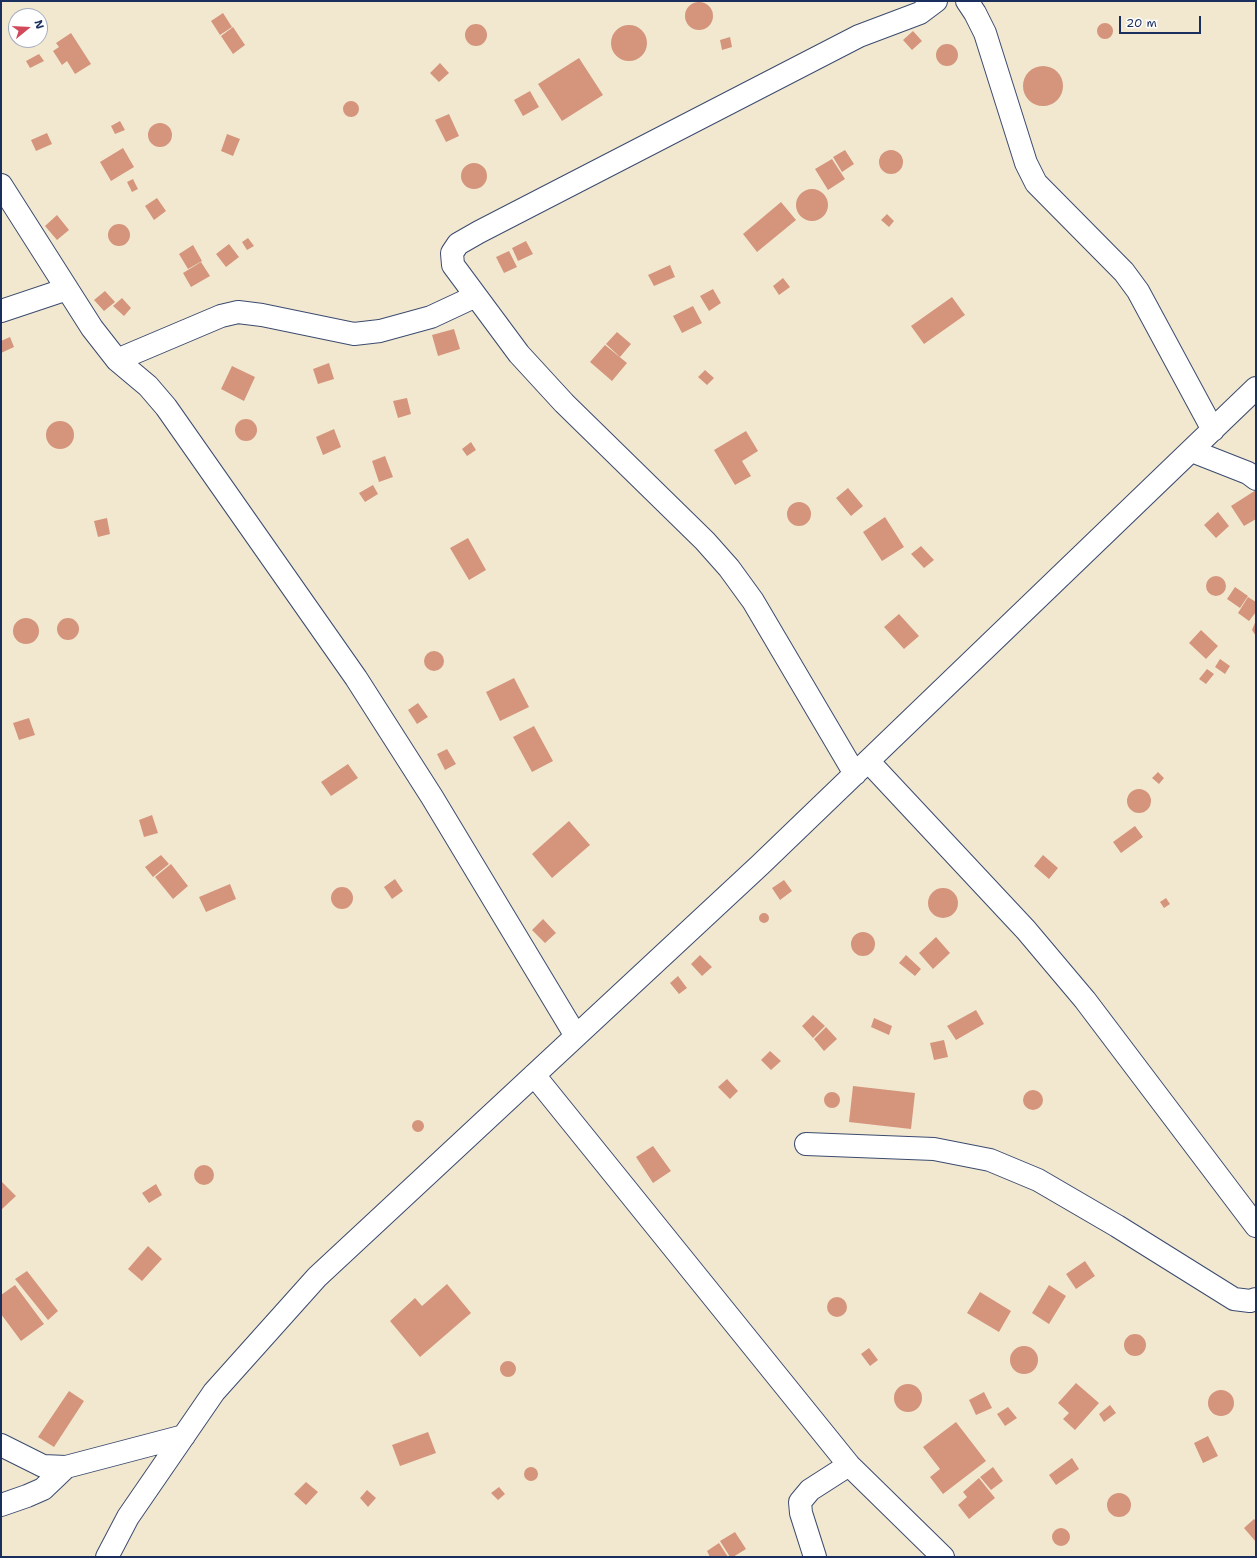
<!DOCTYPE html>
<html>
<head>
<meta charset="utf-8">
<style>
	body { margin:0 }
	#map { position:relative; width:1257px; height:1558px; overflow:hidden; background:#f2e8d0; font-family:"Shantell Sans",sans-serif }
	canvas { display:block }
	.frame { position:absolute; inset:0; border:2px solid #1b2f5e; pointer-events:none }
	.north { position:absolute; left:8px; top:8px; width:40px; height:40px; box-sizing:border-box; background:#fff; border:1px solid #a4acbf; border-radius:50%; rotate:72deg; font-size:11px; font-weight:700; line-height:16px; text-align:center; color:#1b2f5e }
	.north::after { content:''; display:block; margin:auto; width:14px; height:18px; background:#d1495b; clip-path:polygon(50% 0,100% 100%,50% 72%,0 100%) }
	.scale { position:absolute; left:1119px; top:16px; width:82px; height:18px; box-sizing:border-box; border:2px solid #1b2f5e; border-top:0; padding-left:5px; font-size:12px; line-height:14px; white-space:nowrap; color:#1b2f5e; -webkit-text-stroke:3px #fff; paint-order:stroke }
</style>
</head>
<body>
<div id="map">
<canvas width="1257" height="1558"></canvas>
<div class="frame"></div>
<div class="north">N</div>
<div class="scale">20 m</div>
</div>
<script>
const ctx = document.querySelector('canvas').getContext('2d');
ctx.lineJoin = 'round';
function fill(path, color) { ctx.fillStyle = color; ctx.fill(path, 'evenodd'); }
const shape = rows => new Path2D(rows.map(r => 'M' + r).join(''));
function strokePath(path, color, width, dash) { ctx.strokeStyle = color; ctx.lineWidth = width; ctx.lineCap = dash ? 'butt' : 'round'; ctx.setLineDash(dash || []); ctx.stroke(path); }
const building = shape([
	'685 16a14 14 0 1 1 28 0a14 14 0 1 1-28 0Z',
	[223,13,232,27,220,35,211,21],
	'1097 31a8 8 0 1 1 16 0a8 8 0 1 1-16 0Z',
	'465 35a11 11 0 1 1 22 0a11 11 0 1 1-22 0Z',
	'611 43a18 18 0 1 1 36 0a18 18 0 1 1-36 0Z',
	[233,27,245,45,233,54,221,36],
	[913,31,922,41,912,50,903,40],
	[71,33,91,64,75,74,67,61,62,65,53,51,59,47,56,43],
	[730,37,732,47,722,50,720,40],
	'936 55a11 11 0 1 1 22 0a11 11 0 1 1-22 0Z',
	[39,54,44,61,30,68,26,61],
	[579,58,603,95,562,121,538,84],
	[440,63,449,73,439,82,430,73],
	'1023 86a20 20 0 1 1 40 0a20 20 0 1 1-40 0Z',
	[530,91,539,107,523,116,514,100],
	'343 109a8 8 0 1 1 16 0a8 8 0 1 1-16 0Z',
	[449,114,459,136,446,142,435,120],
	[120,121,125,130,115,134,111,126],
	'148 135a12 12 0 1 1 24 0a12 12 0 1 1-24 0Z',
	[47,133,52,144,36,151,31,140],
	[227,134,240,139,233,156,221,151],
	[123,148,134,167,111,181,100,162],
	[845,150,854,164,842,172,833,157],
	'879 162a12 12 0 1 1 24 0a12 12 0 1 1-24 0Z',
	[832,159,845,179,828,190,815,169],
	'461 176a13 13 0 1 1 26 0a13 13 0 1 1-26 0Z',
	[133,179,138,189,132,192,127,182],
	'796 205a16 16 0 1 1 32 0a16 16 0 1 1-32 0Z',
	[157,198,166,211,154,220,145,206],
	[781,202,796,220,757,252,743,234],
	[887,214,894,221,889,227,881,220],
	[57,215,69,230,57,240,45,226],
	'108 235a11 11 0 1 1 22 0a11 11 0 1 1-22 0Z',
	[248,238,254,246,247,250,242,242],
	[526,241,533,254,518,261,512,248],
	[229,244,239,257,226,267,216,254],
	[193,245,202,261,188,269,179,254],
	[509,251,517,267,504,273,496,257],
	[201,262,210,276,191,287,183,273],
	[670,265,675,277,654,286,648,275],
	[783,278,790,287,779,295,773,286],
	[713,289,721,303,709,311,700,296],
	[105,291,115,302,104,311,94,300],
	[952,297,965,315,924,344,911,326],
	[122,298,131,308,124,316,113,306],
	[693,306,702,323,682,333,673,316],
	[454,329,460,349,438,356,432,335],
	[617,332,631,344,620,357,606,344],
	[10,337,14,347,1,353,1,341],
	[605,345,627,363,612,381,590,362],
	[329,363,334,379,318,384,313,369],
	[232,366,255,377,244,401,221,389],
	[705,370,714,378,707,385,698,377],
	[407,398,411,414,398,418,393,401],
	'235 430a11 11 0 1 1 22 0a11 11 0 1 1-22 0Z',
	'46 435a14 14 0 1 1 28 0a14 14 0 1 1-28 0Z',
	[334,429,341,447,323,455,316,437],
	[746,431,758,451,742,461,751,476,735,485,714,450],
	[471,442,476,450,467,456,462,449],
	[385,456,393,477,379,482,372,461],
	[373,485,378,494,365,502,359,493],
	[848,488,863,506,851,516,836,498],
	[1256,490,1256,519,1244,526,1231,506],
	'787 514a12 12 0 1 1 24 0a12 12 0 1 1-24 0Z',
	[1218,512,1229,526,1216,538,1204,525],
	[885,517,904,547,882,561,863,532],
	[107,518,110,534,98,537,94,521],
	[468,538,486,570,469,580,450,548],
	[921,546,934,560,924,568,911,554],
	'1206 586a10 10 0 1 1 20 0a10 10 0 1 1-20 0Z',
	[1235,587,1248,596,1240,608,1227,599],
	[1248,597,1256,602,1256,612,1249,621,1238,613],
	[899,614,919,636,904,649,884,627],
	'57 629a11 11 0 1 1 22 0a11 11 0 1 1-22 0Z',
	'13 631a13 13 0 1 1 26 0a13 13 0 1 1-26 0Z',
	[1256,620,1256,636,1252,630],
	[1201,630,1218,646,1206,659,1189,643],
	'424 661a10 10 0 1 1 20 0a10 10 0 1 1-20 0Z',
	[1220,659,1230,666,1225,674,1215,667],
	[1207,669,1214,674,1206,684,1199,679],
	[514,678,529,707,500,721,486,692],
	[418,703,428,717,417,724,408,710],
	[29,718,35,735,19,740,13,723],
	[534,726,553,761,532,772,513,737],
	[447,749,456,764,445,770,437,754],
	[348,764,358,778,331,796,321,782],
	[1158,772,1164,778,1159,784,1152,778],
	'1127 801a12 12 0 1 1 24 0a12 12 0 1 1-24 0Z',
	[152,815,158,833,144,837,139,820],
	[569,821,590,845,552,878,532,854],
	[1135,826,1143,837,1121,853,1113,842],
	[161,855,169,864,153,877,145,867],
	[1043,855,1058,868,1049,879,1034,866],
	[171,864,188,886,173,899,155,877],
	[395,879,403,891,392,899,384,887],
	[784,880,792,891,780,900,772,888],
	[230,884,236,899,206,912,199,897],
	'331 898a11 11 0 1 1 22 0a11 11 0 1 1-22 0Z',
	'928 903a15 15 0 1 1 30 0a15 15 0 1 1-30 0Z',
	[1166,898,1170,904,1164,908,1160,902],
	'759 918a5 5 0 1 1 10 0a5 5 0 1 1-10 0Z',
	[543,919,556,933,545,943,532,930],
	'851 944a12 12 0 1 1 24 0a12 12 0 1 1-24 0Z',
	[936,937,950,953,933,969,919,953],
	[700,955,712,967,702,976,691,964],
	[906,955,921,969,915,976,899,963],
	[678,976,687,988,679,994,670,983],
	[976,1010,984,1024,956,1040,947,1026],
	[813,1015,825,1026,813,1038,802,1026],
	[874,1018,892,1026,889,1035,871,1027],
	[826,1027,837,1039,824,1051,814,1039],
	[944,1040,948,1057,934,1060,930,1043],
	[770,1051,781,1061,771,1070,761,1060],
	[727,1079,738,1091,730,1099,718,1087],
	[853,1086,915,1093,911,1129,849,1122],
	'1023 1100a10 10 0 1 1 20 0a10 10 0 1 1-20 0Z',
	'824 1100a8 8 0 1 1 16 0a8 8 0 1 1-16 0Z',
	'412 1126a6 6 0 1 1 12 0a6 6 0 1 1-12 0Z',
	[653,1146,671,1171,653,1183,636,1157],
	'194 1175a10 10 0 1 1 20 0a10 10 0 1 1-20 0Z',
	[2,1182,16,1196,2,1209,1,1183],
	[156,1184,162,1195,149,1203,142,1193],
	[148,1246,162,1259,142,1281,128,1269],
	[1085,1261,1095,1276,1076,1289,1066,1274],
	[27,1271,58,1311,48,1320,15,1279],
	[447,1284,471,1313,420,1357,390,1321,415,1298,422,1306],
	[15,1285,44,1324,21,1341,1,1314,1,1295],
	[1049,1285,1066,1296,1049,1324,1032,1313],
	[980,1292,1011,1311,999,1332,967,1313],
	'827 1307a10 10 0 1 1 20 0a10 10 0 1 1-20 0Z',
	'1124 1345a11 11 0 1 1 22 0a11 11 0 1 1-22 0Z',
	'1010 1360a14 14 0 1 1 28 0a14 14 0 1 1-28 0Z',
	[869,1348,878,1360,870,1366,861,1354],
	'500 1369a8 8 0 1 1 16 0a8 8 0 1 1-16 0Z',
	[1076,1383,1099,1403,1075,1430,1063,1419,1069,1413,1058,1403],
	'894 1398a14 14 0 1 1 28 0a14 14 0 1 1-28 0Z',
	'1208 1403a13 13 0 1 1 26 0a13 13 0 1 1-26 0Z',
	[69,1391,84,1401,54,1447,38,1437],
	[984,1392,992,1408,976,1415,969,1400],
	[1110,1405,1116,1413,1104,1422,1099,1414],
	[1008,1407,1017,1418,1005,1426,997,1414],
	[956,1422,986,1461,943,1494,930,1477,940,1469,923,1447],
	[428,1432,436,1453,400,1466,392,1445],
	[1208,1436,1218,1456,1203,1463,1194,1443],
	[1072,1458,1079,1469,1056,1485,1049,1475],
	'524 1474a7 7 0 1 1 14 0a7 7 0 1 1-14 0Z',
	[993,1467,1003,1481,991,1490,980,1477],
	[979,1478,995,1498,969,1519,958,1505,967,1497,963,1492],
	[306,1482,318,1492,306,1505,294,1494],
	[499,1487,505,1494,498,1500,491,1493],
	[367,1490,376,1498,368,1507,360,1498],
	'1107 1505a12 12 0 1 1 24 0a12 12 0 1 1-24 0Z',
	[1254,1519,1256,1521,1256,1542,1244,1528],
	'1052 1537a9 9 0 1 1 18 0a9 9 0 1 1-18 0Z',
	[735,1532,746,1549,733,1557,730,1557,720,1541],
	[719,1543,728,1557,710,1557,707,1551]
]);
const minor = shape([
	[967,1,975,13,985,33,1026,163,1036,183,1124,272,1138,291,1213,430],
	[1,185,92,328,117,360,148,386,166,407,356,678,432,797,576,1036],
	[1,311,67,289],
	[117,360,221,316,238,312,262,315,354,334,380,331,431,317,476,296],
	[1192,451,1248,473,1256,479],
	[868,761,1026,930,1085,1000,1256,1226],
	[855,774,753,601,729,568,705,541,564,403,519,354,453,265,452,253,458,244,479,232,859,36,920,13,936,1],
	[534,1075,849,1465,943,1557],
	[806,1144,934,1149,990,1160,1038,1180,1117,1226,1234,1299,1250,1301,1256,1299],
	[1,1445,43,1466,66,1467,184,1436],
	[1,1505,27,1496,43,1489,66,1467],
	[107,1557,128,1517,214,1392,317,1277,760,865,1256,388],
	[815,1557,801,1513,800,1502,810,1490,849,1465]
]);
fill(building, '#d4957c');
strokePath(minor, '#3b4b6f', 24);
strokePath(minor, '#fff', 22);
</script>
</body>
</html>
